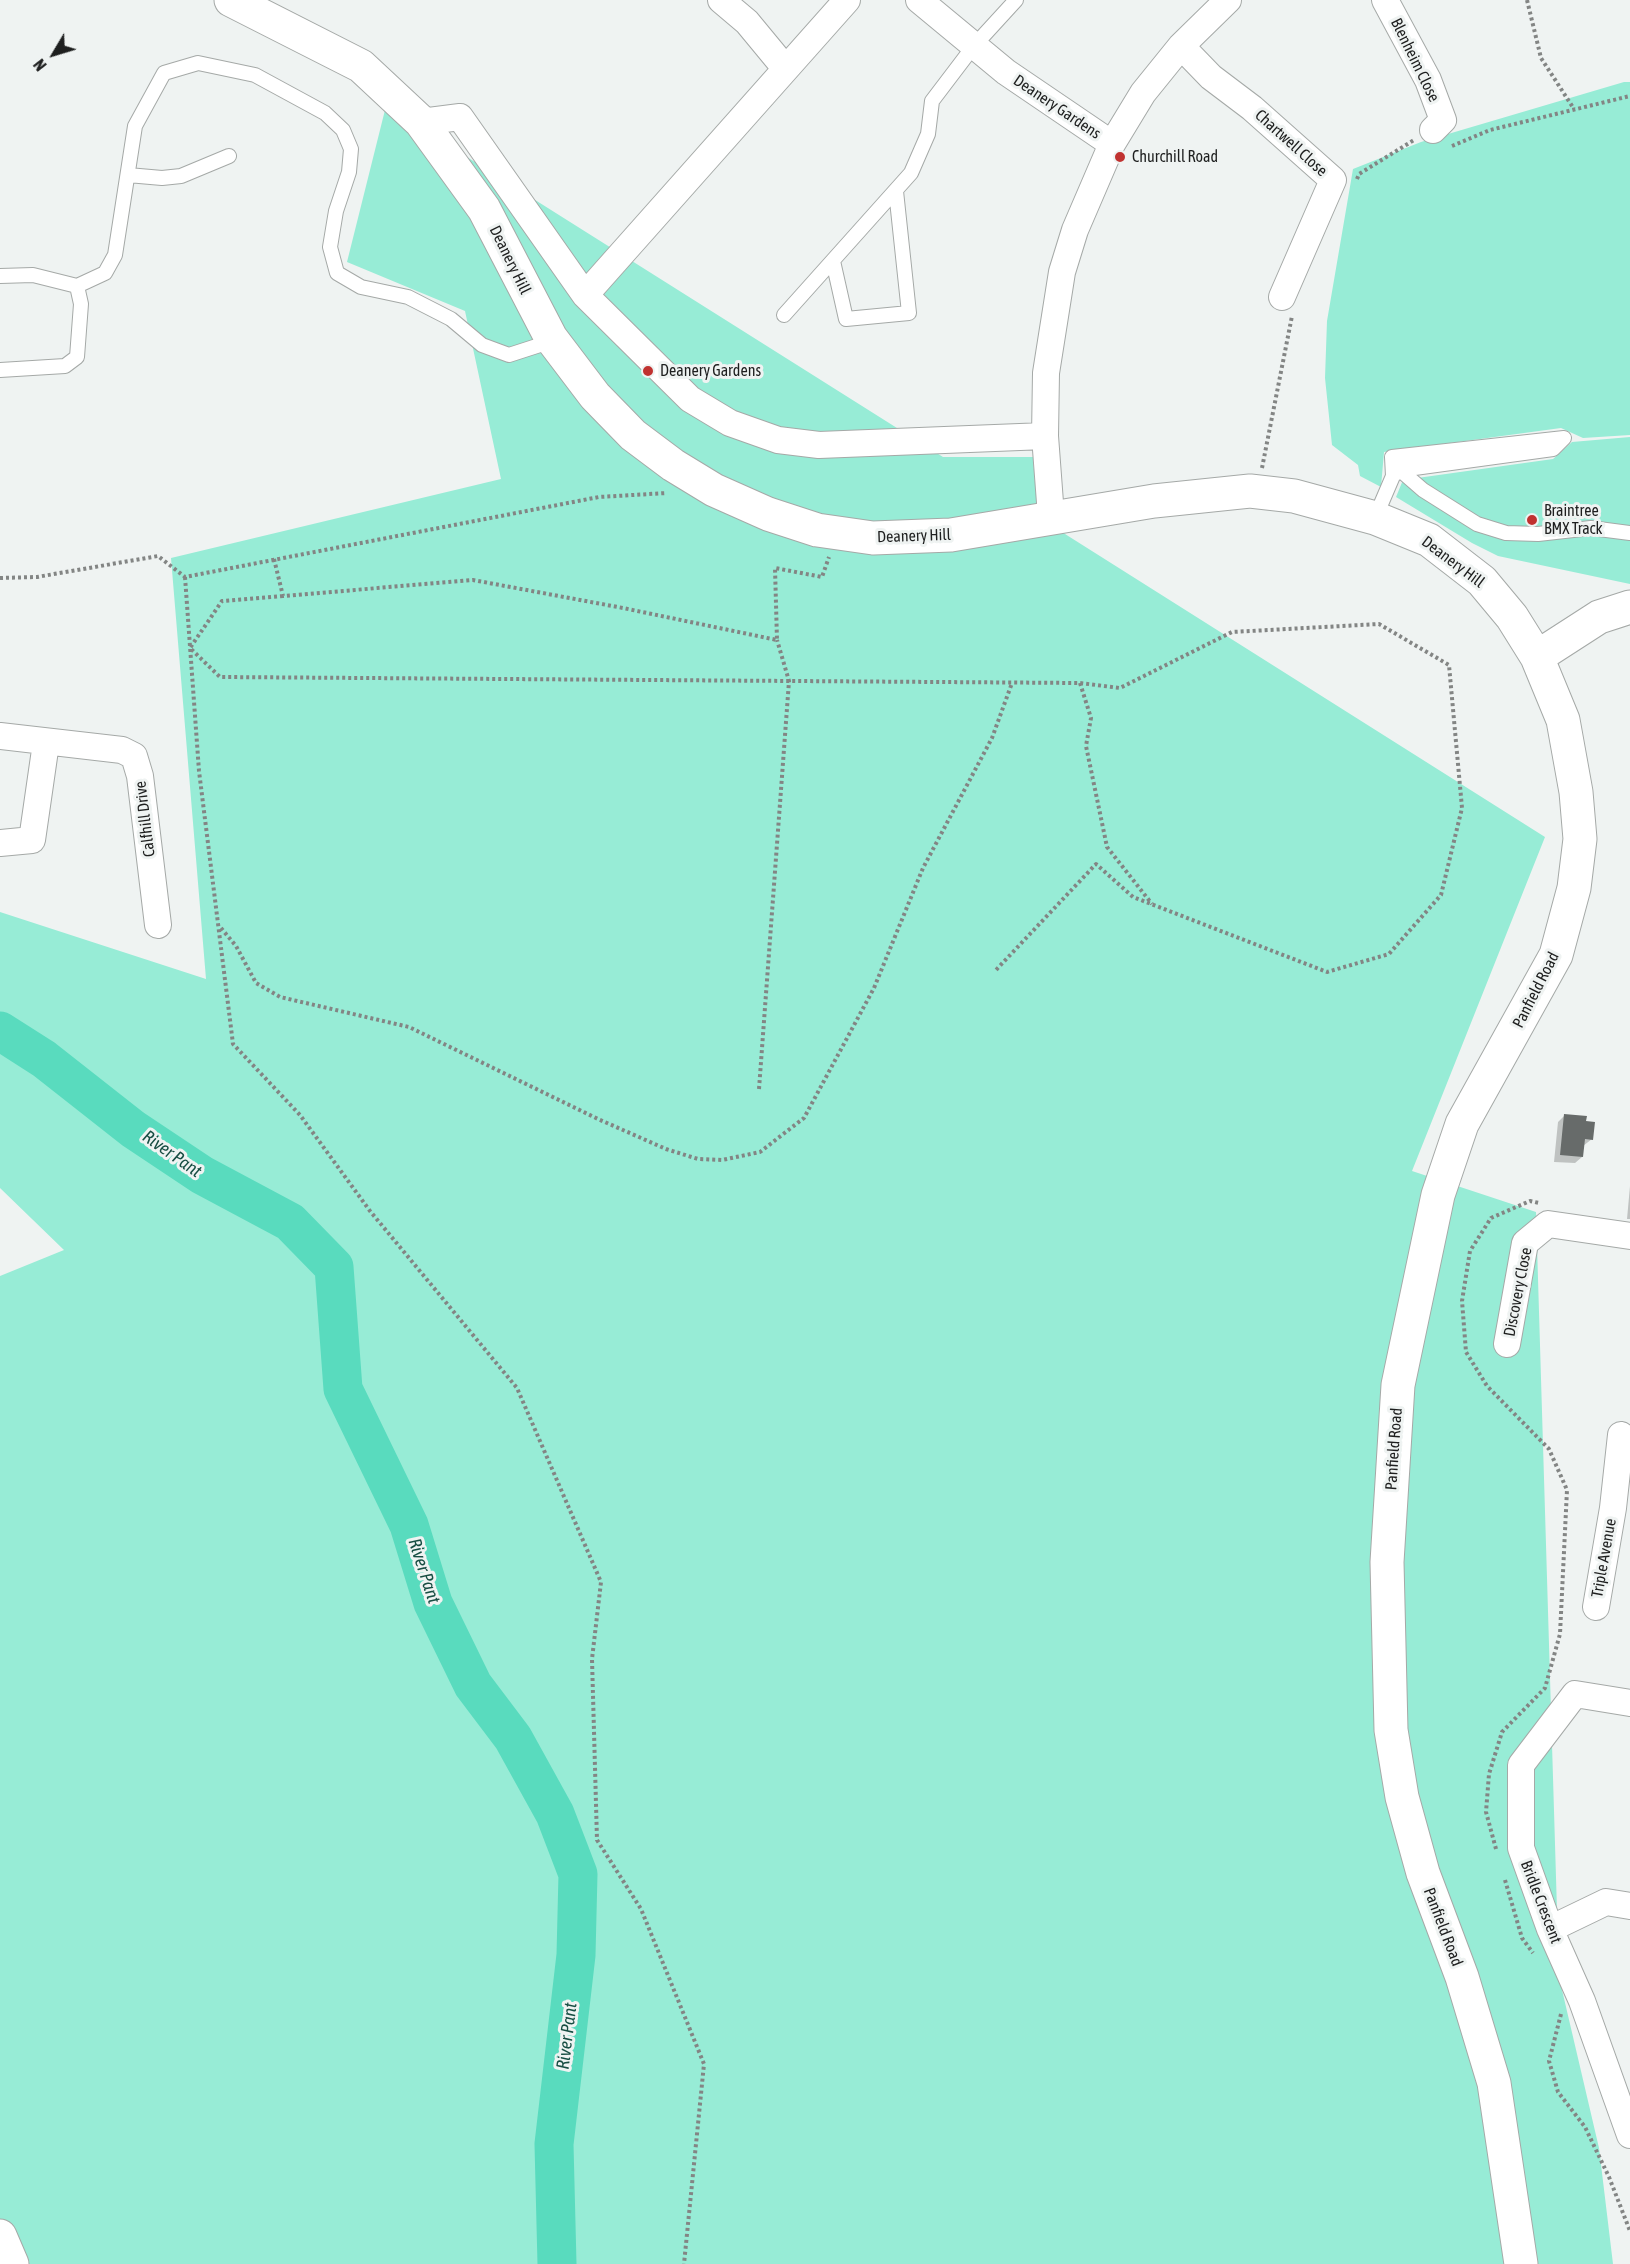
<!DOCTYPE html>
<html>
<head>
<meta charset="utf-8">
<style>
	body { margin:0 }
	#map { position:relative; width:1630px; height:2264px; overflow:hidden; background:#eff3f2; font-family:"Asap Condensed",sans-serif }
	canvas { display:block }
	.north { position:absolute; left:24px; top:24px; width:60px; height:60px; -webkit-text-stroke:4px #eff3f2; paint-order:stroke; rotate:232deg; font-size:16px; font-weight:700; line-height:24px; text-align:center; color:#1e1f1f }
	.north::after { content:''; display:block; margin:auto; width:21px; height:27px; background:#1e1f1f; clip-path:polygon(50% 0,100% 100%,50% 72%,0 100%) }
</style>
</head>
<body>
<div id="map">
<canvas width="1630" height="2264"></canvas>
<div class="north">N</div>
</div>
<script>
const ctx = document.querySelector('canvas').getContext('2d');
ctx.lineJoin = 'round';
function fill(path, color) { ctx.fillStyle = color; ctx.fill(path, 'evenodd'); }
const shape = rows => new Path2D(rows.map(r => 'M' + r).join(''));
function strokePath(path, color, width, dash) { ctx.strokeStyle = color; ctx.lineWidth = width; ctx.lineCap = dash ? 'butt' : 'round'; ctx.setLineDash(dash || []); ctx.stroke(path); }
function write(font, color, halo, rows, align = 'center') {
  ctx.font = font + ' "Asap Condensed",sans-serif'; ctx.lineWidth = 6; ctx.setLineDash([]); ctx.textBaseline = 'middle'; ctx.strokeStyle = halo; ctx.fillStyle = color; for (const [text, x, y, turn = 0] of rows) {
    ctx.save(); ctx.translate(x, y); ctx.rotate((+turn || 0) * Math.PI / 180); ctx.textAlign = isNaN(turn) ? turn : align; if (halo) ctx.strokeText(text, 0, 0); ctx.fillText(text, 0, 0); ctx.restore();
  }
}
const green = shape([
	[1624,82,1630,82,1630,435,1583,438,1561,428,1384,452,1381,487,1360,476,1358,465,1332,445,1325,378,1327,321,1353,169,1421,142],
	[386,106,943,457,1033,457,1037,507,1027,510,1545,837,1412,1171,1536,1212,1559,1977,1599,2148,1613,2264,0,2264,0,1276,64,1250,0,1188,0,912,206,979,171,558,501,479,465,311,347,262],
	[1630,437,1630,584,1498,556,1472,543,1396,497,1403,480,1553,459,1572,442]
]);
const shadow = shape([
	[1565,1115,1584,1123,1592,1139,1583,1146,1582,1157,1575,1163,1554,1162,1558,1122],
	[1630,1186,1630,1219,1627,1219]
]);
const river = shape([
	[0,1031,44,1059,133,1129,202,1175,290,1222,334,1267,343,1389,409,1525,433,1603,473,1685,513,1738,555,1814,578,1874,576,1955,554,2144,557,2264]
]);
const building = shape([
	[1564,1114,1587,1116,1586,1121,1595,1122,1593,1140,1585,1139,1583,1157,1560,1155]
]);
const path = shape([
	[1527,0,1541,58,1574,109],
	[1452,146,1490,130,1630,96],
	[1357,179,1359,174,1414,140],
	[1262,468,1292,316],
	[274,559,283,596,473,580,623,608,777,640,775,568,822,577,829,557],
	[185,577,199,771,233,1044,300,1115,370,1211,517,1388,601,1582,592,1659,597,1840,641,1909,704,2064,684,2264],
	[0,578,37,577,158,556,185,577,599,497,667,493],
	[283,596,222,601,190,648,220,677,1080,683,1120,688,1232,632,1379,624,1449,665,1462,808,1441,895,1389,954,1327,972,1133,897,1096,864,995,971],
	[1080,683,1091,718,1086,746,1107,847,1152,904],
	[221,928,236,946,256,983,280,997,409,1027,598,1119,666,1149,698,1159,722,1160,760,1152,804,1118,874,988,923,868,992,738,1012,683],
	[759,1089,789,681,777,640],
	[1496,1849,1486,1812,1489,1774,1502,1732,1545,1688,1560,1634,1567,1490,1549,1449,1487,1386,1466,1352,1462,1301,1470,1251,1491,1218,1530,1201,1539,1203],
	[1505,1880,1522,1938,1533,1953],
	[1561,2014,1549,2061,1558,2092,1585,2127,1609,2177,1630,2231]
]);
const lane = shape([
	[128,175,162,178,181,176,229,156],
	[833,261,846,319,909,313,896,191],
	[0,276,33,275,77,286,105,273,115,255,135,126,164,73,198,63,255,75,325,113,343,130,351,149,349,172,336,211,330,247,337,273,361,287,408,297,451,319,482,345,509,355,543,344,551,338],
	[784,315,911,173,928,134,932,101,973,47,1016,0],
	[0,370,65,366,77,357,81,304,77,286],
	[1400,470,1423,490,1477,524,1506,533,1538,534,1591,528,1630,533],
	[1375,518,1393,476,1392,457,1564,438,1553,449,1400,470,1393,476]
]);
const street = shape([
	[721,0,747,22,785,68],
	[919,0,1006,72,1112,144],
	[1385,0,1428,80,1443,120,1433,130],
	[1181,46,1211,77,1252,108,1333,180,1282,297],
	[421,122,460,117,585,295,690,399,730,423,778,440,819,445,1045,436],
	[585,295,847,0],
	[1051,516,1045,436,1046,373,1062,272,1075,230,1112,144,1143,93,1181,46,1228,0],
	[0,736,122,750,134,756,140,776,158,925],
	[0,843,32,840,46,743],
	[1507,1344,1525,1243,1548,1224,1630,1236],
	[1596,1607,1613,1508,1621,1435],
	[1630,1703,1575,1694,1521,1765,1521,1848,1550,1929,1582,2001,1630,2135],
	[1550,1929,1606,1902,1630,1906]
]);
const secondary = shape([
	[231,0,361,66,421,122,484,209,551,338,595,396,633,435,673,465,714,490,768,514,817,530,873,538,951,535,1154,501,1250,491,1294,496,1375,518,1429,540,1482,581,1512,617,1537,657,1563,720,1576,792,1580,839,1574,888,1556,955,1462,1124,1438,1195,1398,1385,1387,1562,1391,1730,1402,1797,1423,1873,1462,1977,1494,2083,1521,2264],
	[1537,657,1599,617,1630,607],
	[0,2236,12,2264]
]);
const markers = [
	[1120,157,6,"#c03230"],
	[648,371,6,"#c03230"],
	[1532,520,6,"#c03230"]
];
const streetNames = [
	["Blenheim Close",1415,60,64],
	["Deanery Gardens",1057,107,34],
	["Chartwell Close",1291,143,42],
	["Deanery Hill",510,260,64],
	["Deanery Hill",914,536,-2],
	["Deanery Hill",1453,562,37],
	["Calfhill Drive",145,819,-97],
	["Panfield Road",1536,990,-63],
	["Discovery Close",1518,1292,-79],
	["Panfield Road",1394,1449,-86],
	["Triple Avenue",1604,1558,-80],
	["Bridle Crescent",1541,1902,69],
	["Panfield Road",1443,1927,69]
];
const poiNames = [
	["Churchill Road",1132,157],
	["Deanery Gardens",660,371],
	["Braintree",1544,511],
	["BMX Track",1544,529]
];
const waterNames = [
	["River Pant",172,1154,35],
	["River Pant",424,1571,72],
	["River Pant",567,2036,-83]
];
fill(green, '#97ecd6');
fill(shadow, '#0003');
strokePath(river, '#59dbbe', 39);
fill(building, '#676b6a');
strokePath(lane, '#a5a9a7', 16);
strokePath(street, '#a5a9a7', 28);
strokePath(secondary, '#a5a9a7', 35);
strokePath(path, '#838584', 4, [3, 3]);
strokePath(lane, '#fff', 14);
strokePath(street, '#fff', 26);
strokePath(secondary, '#fff', 33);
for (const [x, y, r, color] of markers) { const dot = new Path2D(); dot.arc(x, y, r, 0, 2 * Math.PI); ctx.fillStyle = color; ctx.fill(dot); strokePath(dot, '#eff3f2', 2); }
write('16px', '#1e1f1f', '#eff3f2', streetNames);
write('16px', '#1e1f1f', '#eff3f2', poiNames, 'left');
write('italic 18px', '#174e43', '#eff3f2', waterNames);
</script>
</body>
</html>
